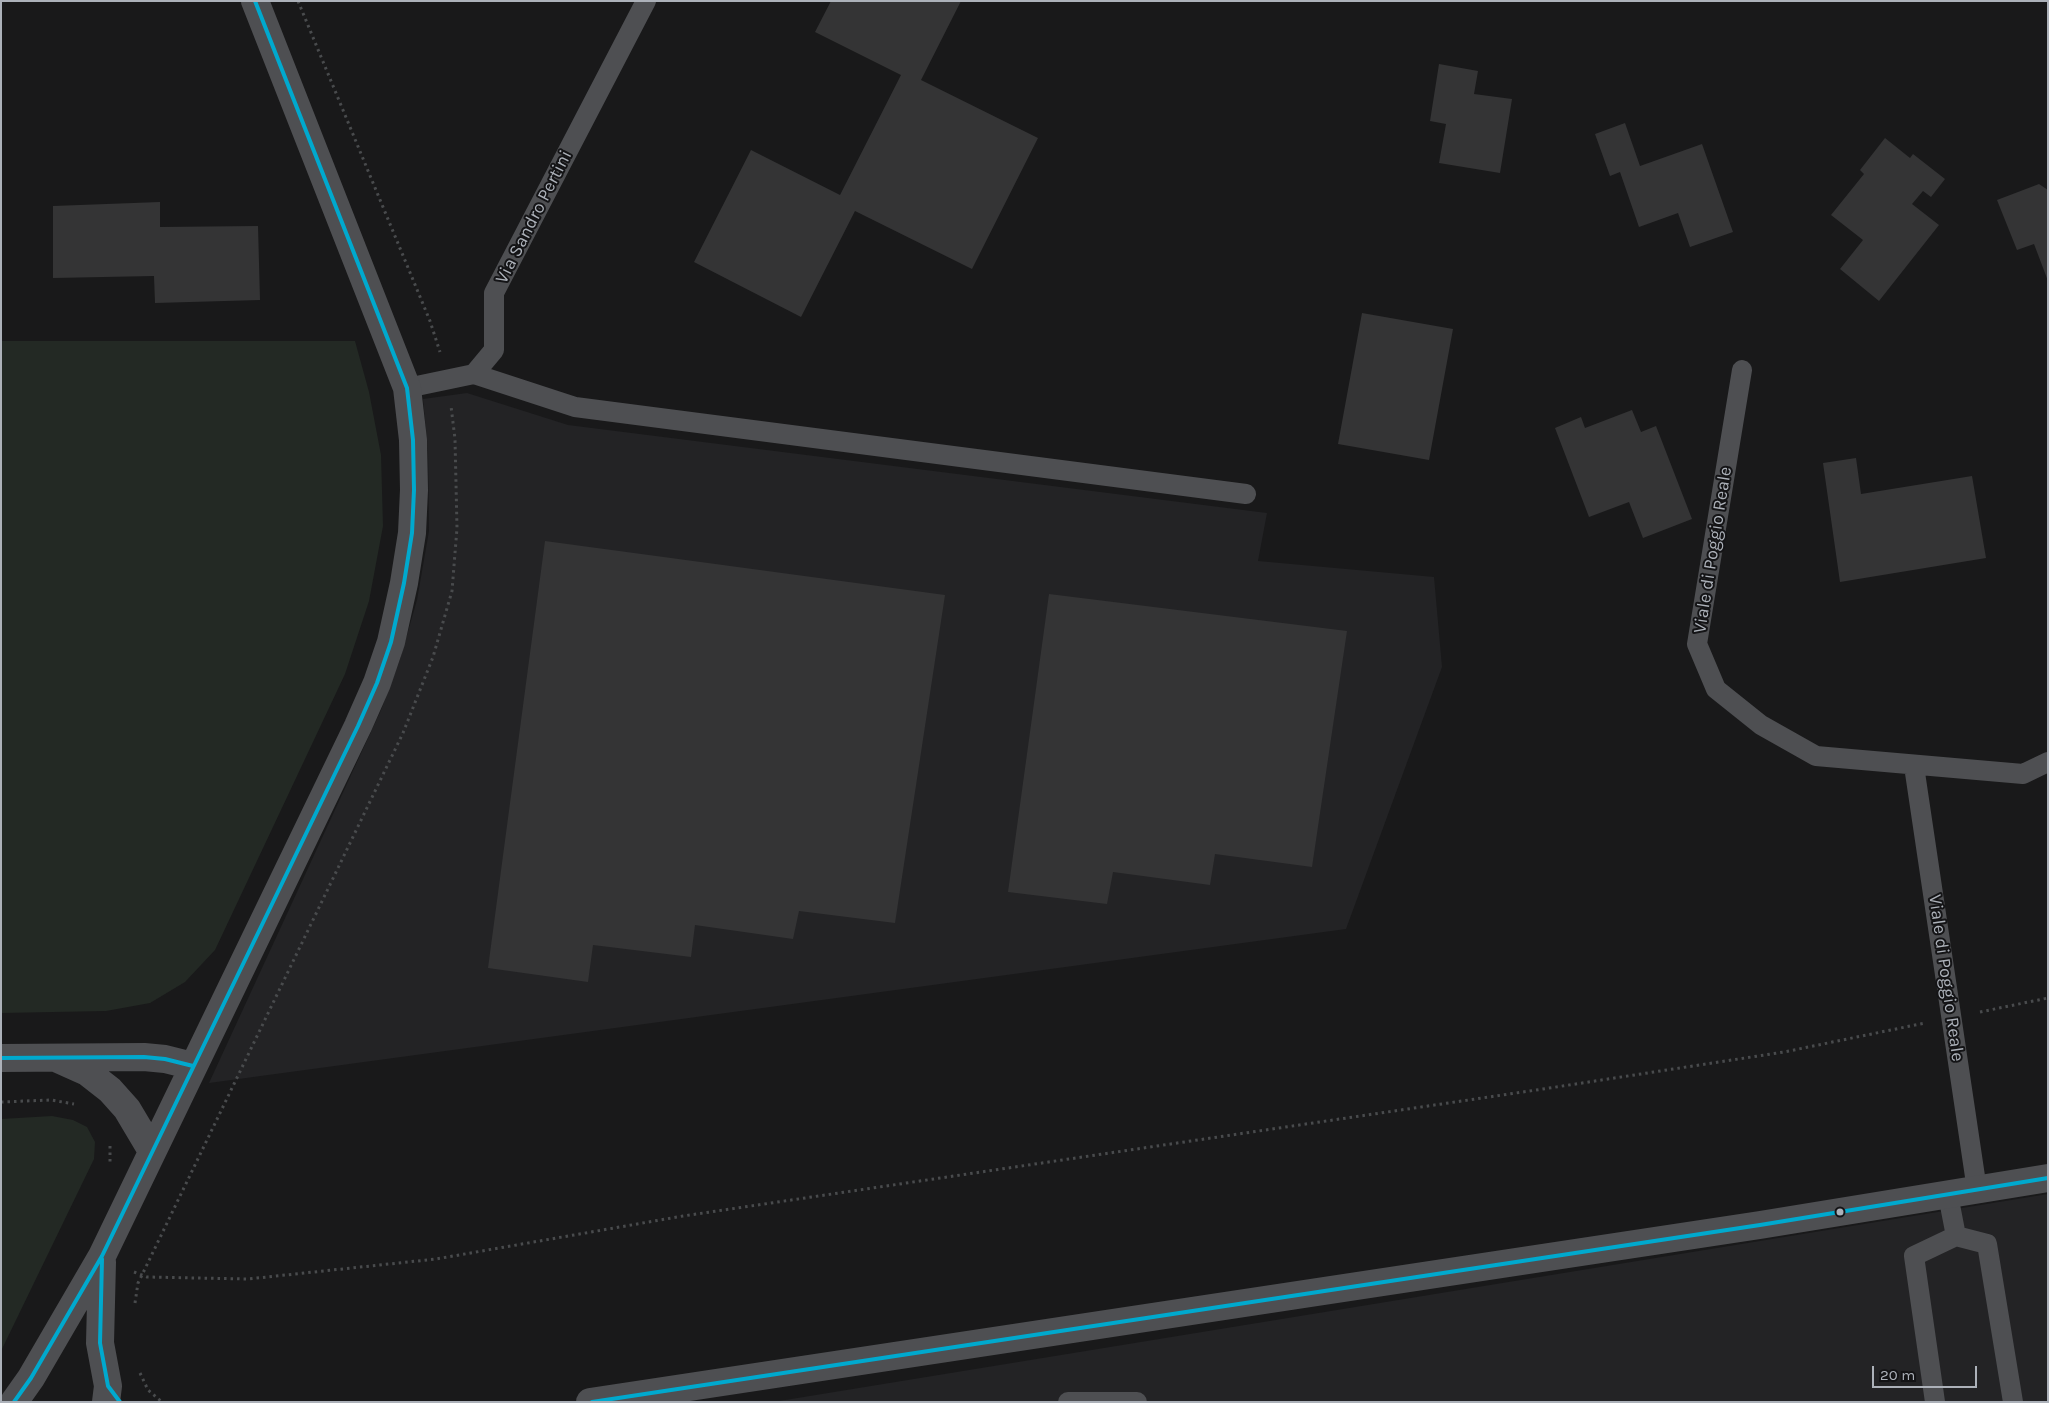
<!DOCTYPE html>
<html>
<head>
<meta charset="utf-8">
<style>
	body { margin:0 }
	#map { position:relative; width:2049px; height:1403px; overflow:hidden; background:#19191a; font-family:Karla,sans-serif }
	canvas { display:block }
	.frame { position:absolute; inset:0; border:2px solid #acb1b9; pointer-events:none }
	.scale { position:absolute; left:1872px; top:1366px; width:105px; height:22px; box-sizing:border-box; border:2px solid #acb1b9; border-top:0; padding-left:6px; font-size:15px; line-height:18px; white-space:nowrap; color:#acb1b9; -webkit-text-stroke:4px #141416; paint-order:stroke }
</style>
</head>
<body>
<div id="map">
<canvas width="2049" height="1403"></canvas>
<div class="frame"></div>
<div class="scale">20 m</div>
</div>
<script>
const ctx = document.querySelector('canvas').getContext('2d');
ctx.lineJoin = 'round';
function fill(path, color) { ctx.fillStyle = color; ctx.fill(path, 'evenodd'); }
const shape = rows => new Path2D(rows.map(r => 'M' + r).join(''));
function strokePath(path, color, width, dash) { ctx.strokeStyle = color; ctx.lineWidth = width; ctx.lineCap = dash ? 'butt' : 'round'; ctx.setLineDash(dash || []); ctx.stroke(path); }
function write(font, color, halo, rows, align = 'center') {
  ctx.font = font + ' Karla,sans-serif'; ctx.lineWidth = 4; ctx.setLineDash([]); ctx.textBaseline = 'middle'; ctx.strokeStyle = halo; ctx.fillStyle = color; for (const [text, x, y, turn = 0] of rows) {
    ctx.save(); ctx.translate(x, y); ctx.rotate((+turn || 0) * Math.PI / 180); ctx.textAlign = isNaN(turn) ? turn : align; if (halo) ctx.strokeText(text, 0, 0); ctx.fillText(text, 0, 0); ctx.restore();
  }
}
const built = shape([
	[467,393,568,425,1267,513,1258,561,1434,577,1442,667,1346,929,209,1083,381,710,400,659,417,600,429,531,428,451,423,399],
	[2048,1194,2048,1402,773,1402]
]);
const green = shape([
	[1,341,355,341,369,392,381,455,383,526,369,601,345,674,215,950,185,982,150,1003,106,1011,1,1013],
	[52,1116,73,1120,87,1127,95,1142,94,1159,1,1351,1,1119]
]);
const building = shape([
	[831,1,961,1,921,80,1038,138,972,269,855,211,801,317,694,262,751,150,840,195,901,75,815,32],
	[1439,64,1478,71,1474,94,1512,99,1500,173,1439,163,1446,124,1430,121],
	[1625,123,1640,166,1702,144,1733,232,1690,247,1678,213,1639,227,1620,172,1610,176,1595,134],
	[1885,138,1910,158,1913,154,1945,179,1931,197,1923,191,1912,204,1939,225,1879,301,1840,269,1863,240,1831,215,1864,174,1860,170],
	[2039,184,2048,190,2048,281,2034,244,2017,250,1997,200],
	[160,202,160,227,258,226,260,300,155,303,154,276,53,278,53,206],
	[1362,313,1453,329,1429,460,1338,444],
	[1632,410,1641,432,1656,426,1692,519,1643,538,1629,502,1589,517,1555,428,1581,417,1585,428],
	[1856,458,1861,494,1972,476,1986,558,1840,582,1823,463],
	[545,541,945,595,895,923,799,911,793,939,695,925,691,957,593,945,588,982,488,968],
	[1049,594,1347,631,1312,867,1215,854,1210,885,1113,872,1107,904,1008,892]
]);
const path = shape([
	[298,1,430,321,440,352],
	[1980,1012,2048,998],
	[1,1102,51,1100,74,1104],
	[110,1146,110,1162],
	[134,1272,147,1277,248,1279,436,1259,683,1216,1543,1089,1784,1052,1925,1023],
	[135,1303,138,1283,142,1275,403,733,433,657,452,591,457,528,455,439,451,406],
	[140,1373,148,1390,162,1402]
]);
const service = shape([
	[1742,370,1697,644,1716,689,1761,725,1816,756,2023,774,2048,762],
	[474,374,575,407,1246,494],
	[407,388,474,374,494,350,494,293,646,1],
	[1914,766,1977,1190],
	[1948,1195,1956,1236,1987,1244,2013,1402],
	[1068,1402,1137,1402],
	[1935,1402,1914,1256,1956,1236]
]);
const minor = shape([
	[1,1058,144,1057,165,1059,193,1066],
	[58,1059,87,1072,110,1090,127,1109,152,1151],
	[102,1262,100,1343,108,1386,106,1402],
	[14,1402,31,1378,102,1256,358,726,377,683,391,642,404,583,412,533,414,490,413,440,407,388,255,1],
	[590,1402,1760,1225,2048,1178]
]);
const bus1 = shape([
	[1,1058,144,1057,165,1059,193,1066],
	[102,1259,100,1343,108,1386,120,1402],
	[14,1402,31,1378,102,1256,358,726,377,683,391,642,404,583,412,533,414,490,413,440,407,388,255,1],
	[592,1402,1760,1225,2048,1178]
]);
const markers = [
	[1840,1212,4.5,"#acb1b9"]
];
const streetNames = [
	["Via Sandro Pertini",534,217,-63],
	["Viale di Poggio Reale",1713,550,-81],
	["Viale di Poggio Reale",1946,978,82]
];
fill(built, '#232325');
fill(green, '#232924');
fill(building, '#343435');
strokePath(path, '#494b4d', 3, [2.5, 4]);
strokePath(service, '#4e4f52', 20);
strokePath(minor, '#4e4f52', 28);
strokePath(bus1, '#00a9ce', 4);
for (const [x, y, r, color] of markers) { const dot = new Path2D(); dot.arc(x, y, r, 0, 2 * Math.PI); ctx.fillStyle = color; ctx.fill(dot); strokePath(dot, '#141416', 2); }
write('18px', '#acb1b9', '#141416', streetNames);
</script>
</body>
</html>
